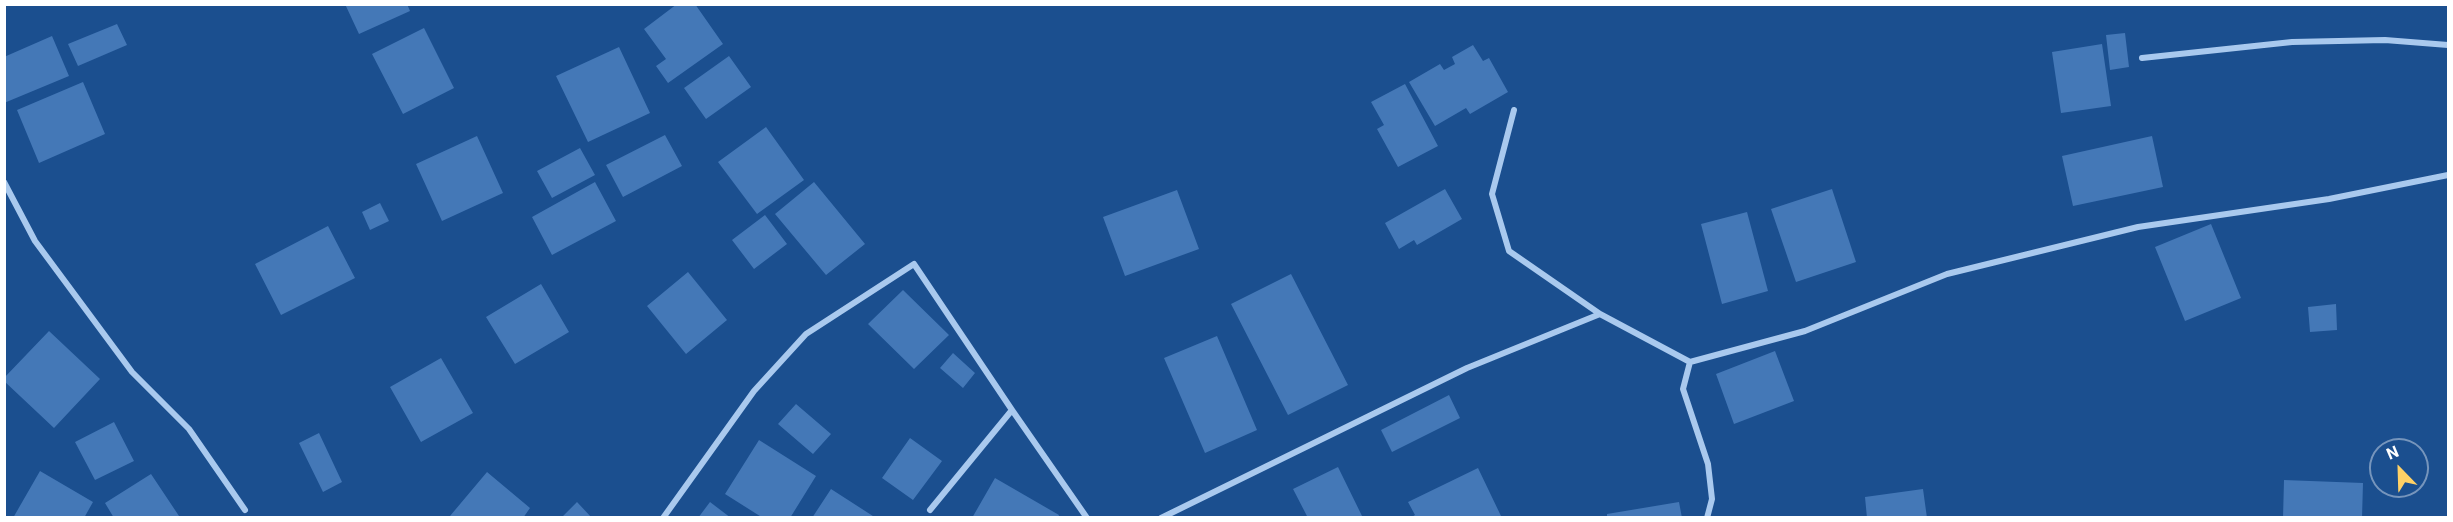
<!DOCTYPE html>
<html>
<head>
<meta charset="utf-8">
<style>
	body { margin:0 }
	#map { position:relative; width:2453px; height:522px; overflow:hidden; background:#1b4f8f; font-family:Roboto,sans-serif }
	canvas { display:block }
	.frame { position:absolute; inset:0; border:6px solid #fff; pointer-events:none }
	.north { position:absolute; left:2369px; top:438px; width:60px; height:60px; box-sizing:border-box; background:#1b4f8f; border:2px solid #7695bc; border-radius:50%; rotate:337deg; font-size:16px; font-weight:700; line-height:24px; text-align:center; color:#fff }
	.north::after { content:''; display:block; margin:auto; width:21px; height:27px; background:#ffd166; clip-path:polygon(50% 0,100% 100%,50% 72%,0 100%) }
</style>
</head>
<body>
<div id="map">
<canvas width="2453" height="522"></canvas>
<div class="frame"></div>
<div class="north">N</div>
</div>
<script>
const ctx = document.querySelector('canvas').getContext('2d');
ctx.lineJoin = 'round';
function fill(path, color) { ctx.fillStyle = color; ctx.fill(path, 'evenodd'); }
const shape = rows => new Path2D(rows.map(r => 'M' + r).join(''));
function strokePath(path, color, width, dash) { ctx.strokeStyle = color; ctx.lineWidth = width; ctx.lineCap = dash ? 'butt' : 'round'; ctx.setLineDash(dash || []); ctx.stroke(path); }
const building = shape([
	[345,4,407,4,410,11,359,34],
	[677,4,695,4,723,44,668,83,656,66,666,59,644,29],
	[117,24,127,45,78,66,68,44],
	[424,28,454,88,403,114,372,54],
	[2125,33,2129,67,2110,70,2106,35],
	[52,36,69,76,4,103,4,57],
	[2102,44,2111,106,2061,113,2052,52],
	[1473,45,1483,61,1489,58,1508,92,1470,114,1466,108,1435,126,1409,82,1440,64,1444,70,1455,64,1452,57],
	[619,47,650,113,588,142,556,76],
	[729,56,751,87,706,119,684,88],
	[83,82,105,134,39,163,17,110],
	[1405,84,1438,146,1398,167,1377,129,1384,125,1371,102],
	[766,127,804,180,757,214,718,162],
	[665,135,682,166,623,197,606,165],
	[477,136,503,193,442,221,416,164],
	[2152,136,2163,187,2073,206,2062,156],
	[580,148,595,175,552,198,537,171],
	[595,182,616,221,552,255,532,217],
	[814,182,865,244,826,275,775,214],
	[1445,189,1462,219,1417,245,1414,240,1399,249,1385,223],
	[1832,189,1856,262,1796,282,1771,209],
	[1177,190,1199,249,1125,276,1103,217],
	[380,203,389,221,370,230,362,212],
	[1747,212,1768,291,1722,304,1701,224],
	[765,215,787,244,754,269,732,240],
	[2211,224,2241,298,2185,321,2155,247],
	[328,226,355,278,281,315,255,264],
	[688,272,727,320,686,354,647,306],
	[1291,274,1348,385,1288,415,1231,304],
	[541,284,569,332,515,364,486,317],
	[903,290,949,335,914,369,868,324],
	[2336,304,2337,330,2310,332,2308,307],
	[49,331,100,379,54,428,4,381,4,378],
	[1217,336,1257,430,1205,453,1164,358],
	[1775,351,1794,401,1734,424,1716,374],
	[953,353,975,373,963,388,940,368],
	[441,358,473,413,421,442,390,387],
	[1449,395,1460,418,1392,452,1381,430],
	[796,404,831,434,813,454,778,424],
	[114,422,134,461,95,480,75,442],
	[319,433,342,482,323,492,299,443],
	[910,438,942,461,913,500,882,478],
	[759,440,816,476,790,518,763,518,725,494],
	[1338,467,1363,518,1308,518,1293,489],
	[1478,468,1501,516,1410,518,1415,515,1408,502],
	[40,471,93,502,84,518,13,518],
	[487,472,530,508,523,518,452,518,450,516],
	[151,474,179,516,176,518,114,518,105,503],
	[995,478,1059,515,1058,518,972,518],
	[2284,480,2363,483,2362,518,2283,518],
	[831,489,876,518,812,518],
	[1923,489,1927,518,1867,518,1865,497],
	[577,502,592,518,564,518,563,516],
	[710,502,731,518,698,518],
	[1679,502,1682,518,1607,518,1607,514]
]);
const minor = shape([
	[2142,58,2292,42,2385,40,2448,45],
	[1514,110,1492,194,1509,251,1600,314],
	[4,182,35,241,132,372,189,429,245,510],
	[1690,362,1683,389,1708,464,1712,499,1707,518],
	[930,510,1012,410,1087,518],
	[663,518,754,391,806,334,914,264,1012,410],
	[1161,518,1467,368,1600,314,1690,362,1805,331,1947,274,2138,227,2329,199,2448,175]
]);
fill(building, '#4478b7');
strokePath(minor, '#a9c9ee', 6);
</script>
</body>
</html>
